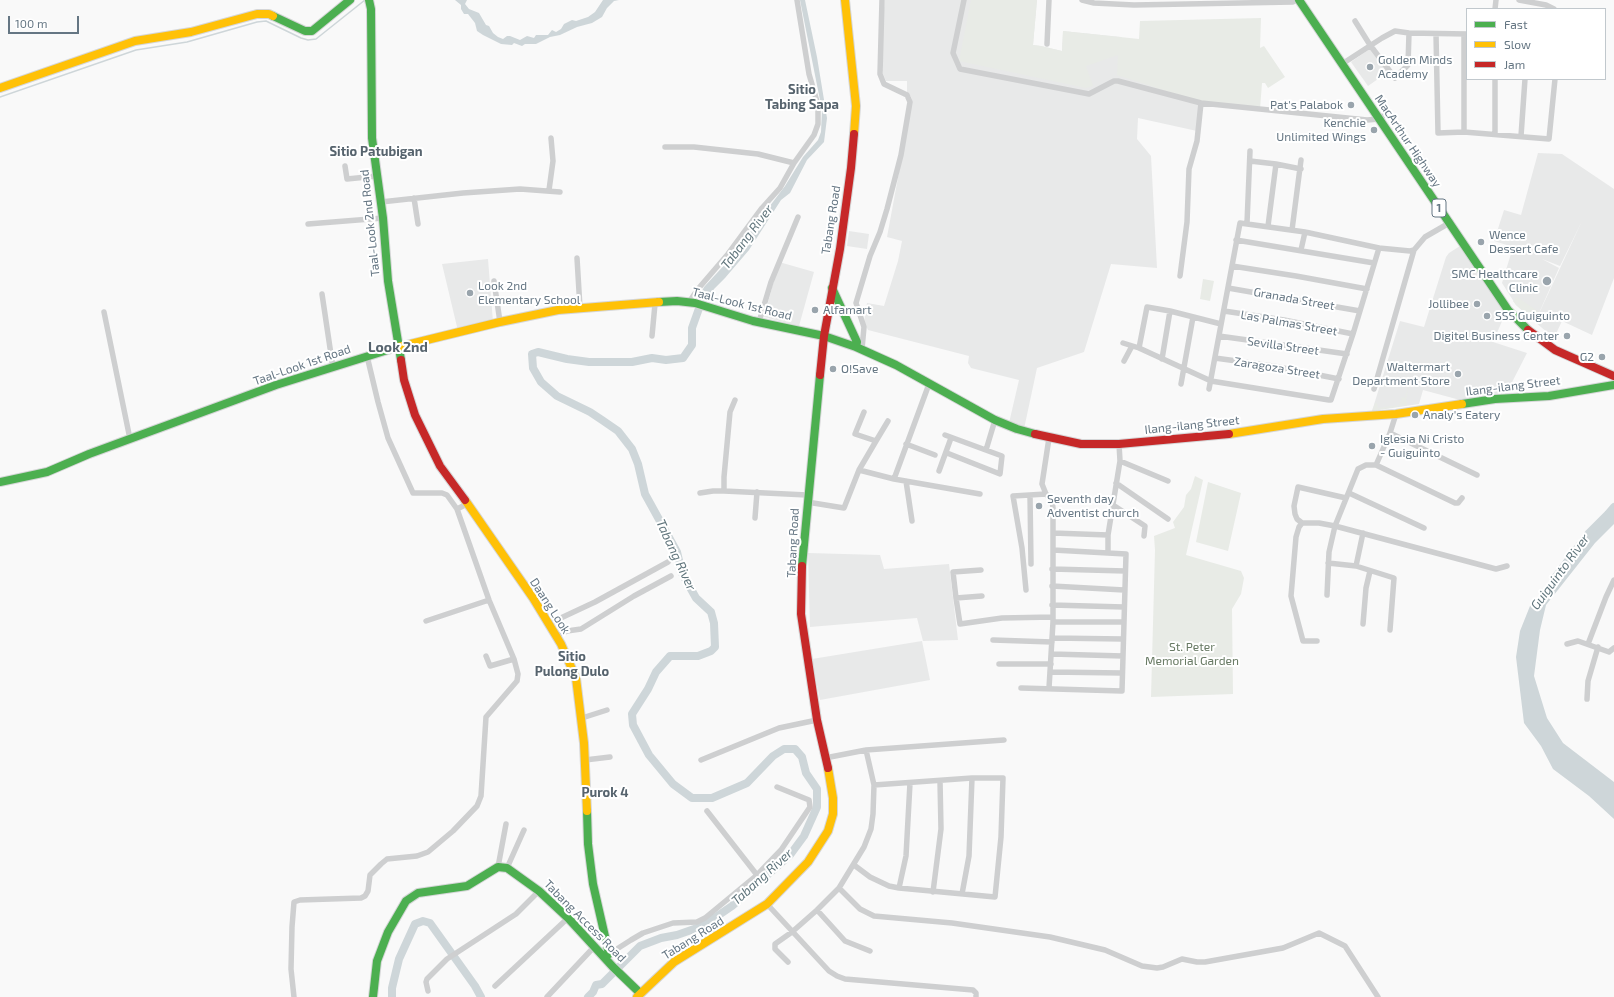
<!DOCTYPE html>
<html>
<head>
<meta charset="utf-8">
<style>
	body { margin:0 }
	#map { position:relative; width:1614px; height:997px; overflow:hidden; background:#f9f9f9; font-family:"Exo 2",sans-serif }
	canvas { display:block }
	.legend { position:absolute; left:1466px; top:8px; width:140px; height:72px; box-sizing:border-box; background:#fff; border:1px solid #c1c8cd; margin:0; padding:5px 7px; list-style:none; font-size:12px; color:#657683 }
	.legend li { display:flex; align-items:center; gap:8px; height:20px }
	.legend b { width:20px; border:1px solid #c1c8cd }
	.scale { position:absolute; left:8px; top:16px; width:71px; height:18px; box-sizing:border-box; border:2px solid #657683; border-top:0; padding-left:5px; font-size:12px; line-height:14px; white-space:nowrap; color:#657683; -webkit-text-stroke:3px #fff; paint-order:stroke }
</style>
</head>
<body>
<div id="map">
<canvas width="1614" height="997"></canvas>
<ul class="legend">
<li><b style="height:5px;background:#4caf50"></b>Fast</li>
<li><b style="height:5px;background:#ffc107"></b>Slow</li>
<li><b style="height:5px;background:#c62828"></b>Jam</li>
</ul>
<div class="scale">100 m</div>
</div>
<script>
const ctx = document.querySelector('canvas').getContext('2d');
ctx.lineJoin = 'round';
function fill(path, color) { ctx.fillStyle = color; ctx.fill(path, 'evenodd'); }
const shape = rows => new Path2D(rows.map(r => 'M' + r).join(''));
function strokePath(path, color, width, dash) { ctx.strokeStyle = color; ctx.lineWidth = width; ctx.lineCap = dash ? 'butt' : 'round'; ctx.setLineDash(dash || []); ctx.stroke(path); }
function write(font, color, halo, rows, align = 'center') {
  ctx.font = font + ' "Exo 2",sans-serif'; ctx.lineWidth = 4; ctx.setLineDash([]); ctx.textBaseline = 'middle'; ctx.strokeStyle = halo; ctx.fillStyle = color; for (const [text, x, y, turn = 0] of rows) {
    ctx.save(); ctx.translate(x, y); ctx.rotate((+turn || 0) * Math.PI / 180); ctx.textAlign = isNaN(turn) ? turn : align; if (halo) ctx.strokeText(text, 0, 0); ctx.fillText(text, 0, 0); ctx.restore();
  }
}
const built = shape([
	[885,0,1037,0,1033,45,1041,46,1062,51,1063,31,1121,37,1200,102,1197,131,1138,118,1137,139,1151,156,1157,268,1111,264,1084,352,1037,368,1024,429,1009,423,1019,380,971,368,968,363,969,356,868,330,864,322,867,303,884,306,898,261,902,241,887,237,912,102,911,97,907,92,907,81,886,81,883,74,882,27],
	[1371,48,1388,72,1368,86,1351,62],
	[1538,153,1562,154,1614,189,1614,278,1592,335,1562,321,1554,338,1535,322,1582,221,1560,266,1542,259,1559,268,1535,322,1516,305,1502,283,1513,247,1494,241,1504,210,1521,215],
	[849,231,869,234,867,249,847,246],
	[1460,246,1506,312,1493,342,1527,353,1507,392,1460,400,1423,390,1419,404,1372,411,1400,321,1424,327,1446,257,1449,253],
	[488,259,493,322,458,331,442,264],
	[779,262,814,272,799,326,764,317],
	[808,553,880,555,884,569,949,564,958,640,923,641,917,618,810,627],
	[922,641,930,680,820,700,812,659]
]);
const green = shape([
	[971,0,1037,0,1033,45,1041,46,1062,51,1063,31,1139,39,1140,21,1261,18,1260,48,1264,46,1285,77,1268,88,1265,83,1262,83,1260,109,1200,102,1117,75,1118,55,1086,66,1093,86,1086,88,959,61],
	[1203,279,1214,281,1210,301,1200,299],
	[1517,297,1539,312,1535,322,1516,305,1513,301],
	[1409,385,1406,399,1408,405,1372,411,1375,403,1377,403,1378,408,1399,405,1402,397,1405,398],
	[1195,476,1203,480,1186,555,1241,571,1244,578,1241,594,1232,609,1233,694,1151,697,1155,550,1154,536,1175,528,1173,522,1184,507,1186,495,1191,489],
	[1208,482,1241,493,1228,551,1196,542]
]);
const water = shape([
	[455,0,467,0,465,4,469,9,479,13,486,25,489,26,493,33,498,37,503,39,507,36,510,36,520,40,527,36,534,38,536,35,548,35,552,30,556,32,561,29,564,24,572,20,576,21,588,17,595,12,603,0,619,0,614,1,607,8,602,17,592,23,577,27,560,35,550,37,536,44,525,44,522,46,514,43,512,45,501,44,483,35,477,31,475,23,468,14,464,14,461,9,461,5],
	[800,0,805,0,817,57,827,118,824,142,807,160,790,193,781,200,749,250,725,278,714,289,705,304,697,301,704,287,729,260,785,186,803,157,818,140,821,132,822,110],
	[1614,509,1614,524,1595,543,1546,605,1540,630,1534,676,1547,718,1563,743,1614,782,1614,819,1589,796,1553,769,1541,746,1524,723,1516,657,1520,631,1530,606]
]);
const stream = shape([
	[0,97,136,50,187,42,257,22,266,21,301,38,308,40,316,39,365,0]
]);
const river = shape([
	[1555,578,1589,533,1608,514,1614,507],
	[392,997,392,988,399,959,415,924,423,921,430,923,475,986,481,997],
	[588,997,593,992,596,985,602,984,640,946,661,938,677,935,697,928,713,919,732,906,790,855,804,836,817,807,817,789,806,773,802,757,795,749,784,749,773,756,747,783,712,798,692,798,673,784,649,755,633,725,632,714,648,689,656,672,670,656,698,656,711,651,715,647,714,623,711,612,696,598,682,573,677,552,645,494,638,464,632,449,618,431,602,420,590,412,557,396,541,382,533,368,532,354,538,352,567,359,589,362,632,362,652,358,666,360,683,358,692,345,692,328,702,300]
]);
const street = shape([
	[964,0,953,53,960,69,1089,94,1114,81,1118,81,1201,103,1367,120,1379,119,1383,116],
	[1082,0,1094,3,1134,5,1293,2,1296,0],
	[1519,0,1546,5,1554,9],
	[1495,9,1496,0],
	[1355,21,1370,45,1395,78,1408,65,1409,33],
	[1436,34,1438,133,1464,132,1549,139,1555,79],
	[1047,44,1049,0],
	[1342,64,1382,38,1395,31,1409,33,1467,34],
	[1464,132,1464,34],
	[1495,134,1495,79],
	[1521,136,1525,79],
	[665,147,694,147,758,154,794,163],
	[1250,161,1276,164,1301,169],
	[345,166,347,179,377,176],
	[549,190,553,161,551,138],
	[414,198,418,224],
	[381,202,463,193,520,189,560,192],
	[1247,223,1250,151],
	[308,224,383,218],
	[1268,226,1276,164],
	[1292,230,1301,160],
	[1236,240,1374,263],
	[1301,250,1305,232],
	[577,258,580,308],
	[1232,266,1296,276,1367,289],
	[1180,276,1187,222,1189,169,1197,141,1201,103],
	[494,281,500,322],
	[1228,288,1360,311],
	[322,294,333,368],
	[689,302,698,289,728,254,762,208,780,188,794,163,814,135,818,124,818,105,809,74,797,0],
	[1224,311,1284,320,1353,334],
	[104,312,130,439],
	[759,322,771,282,798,217],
	[652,336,655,304],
	[1219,336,1347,354],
	[1123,343,1139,348,1211,381,1329,400,1331,400,1353,334,1379,248],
	[1139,348,1147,307,1170,311,1221,324],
	[862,349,864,327,856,303,870,256,880,232,887,209,901,155,910,102,907,95,884,84,880,74,882,0],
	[367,356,378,402,388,438,413,493,442,493,447,495,457,509],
	[1215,358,1273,366,1339,379],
	[1162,359,1170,311],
	[1124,361,1132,346],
	[1181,384,1193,317],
	[1209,389,1240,223,1305,232,1379,248,1410,251,1414,250],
	[1374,389,1414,250,1425,237,1451,222],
	[735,400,730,412,724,477,724,491,807,495],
	[1390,433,1477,475],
	[945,435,1002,456,1000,474,947,453],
	[876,441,888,421],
	[906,444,935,455],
	[986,450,995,420],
	[1120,461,1168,481],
	[1376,465,1455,503,1458,503,1462,498],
	[859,470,894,479,980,494],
	[939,471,951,438],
	[894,479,929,384],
	[906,481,912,521],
	[1116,483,1168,519],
	[700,493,713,491,724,491],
	[1349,493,1424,528],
	[1046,494,1052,500,1053,508,1053,622,1049,688],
	[1030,495,1031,564],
	[1346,498,1298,487,1294,506,1295,514,1297,519,1302,523,1319,523,1335,526,1496,569,1507,566],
	[807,502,844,508,859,470,876,441,855,434,864,412],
	[1113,505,1145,526,1144,536],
	[755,518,757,492],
	[1302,523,1299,527,1296,537,1291,596,1303,641,1317,641],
	[1053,533,1108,535],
	[1108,553,1108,535,1120,461,1119,444],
	[1328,563,1356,566,1394,578,1390,630],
	[1356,566,1363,533],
	[1052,569,1125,571],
	[981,570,953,572,956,598,982,596],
	[1052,586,1124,590],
	[1026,590,1022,548,1013,496,1046,494,1042,484,1049,438],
	[1327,595,1329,552,1335,526,1358,469,1366,465,1376,465,1390,433,1396,414],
	[956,598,960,624,1002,618,1053,617],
	[1052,605,1124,607],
	[426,621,489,600],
	[1053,622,1123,622],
	[548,624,595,602,668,562],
	[1363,624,1366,588,1370,571],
	[556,636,567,631,581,629,634,596,671,576],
	[1052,638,1123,639],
	[993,640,1052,642],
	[1567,644,1578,641,1609,652,1614,648],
	[1588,644,1606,597,1614,580],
	[1052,654,1123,656],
	[486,656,490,666,514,659],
	[999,664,1051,664],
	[1050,672,1122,673],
	[1021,688,1122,691,1126,554,1053,550],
	[1587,699,1588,681,1598,647],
	[582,718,607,710],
	[825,758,866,750,1004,740],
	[585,760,610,757],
	[701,760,779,728,817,720],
	[707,811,757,875],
	[854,865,870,877,889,886,899,888,995,897,1001,837,1003,778,972,778,874,785],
	[498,867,506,824],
	[507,868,524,830],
	[839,888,860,909,874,916,952,923,1050,937,1105,950,1142,966,1157,968,1163,967,1182,959,1197,962,1205,962,1283,948,1319,933,1345,946,1378,997],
	[899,888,906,856,910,783],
	[933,892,941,829,940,781],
	[962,894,969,856,972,778],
	[767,904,829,971,837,976,845,979,973,990,976,993,976,997],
	[817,910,845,941,870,951],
	[609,954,631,940,643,933,673,923,697,922,705,918,757,875,781,850,810,807,809,800,777,787],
	[788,962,775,949,775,944,792,932,817,910,839,888,864,847,871,829,873,814,874,785,866,750],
	[495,986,568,918],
	[428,991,426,982,427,979,447,959,516,914,539,891],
	[294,997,291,969,292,927,294,902,300,900,361,898,365,896,368,891,370,875,381,864,387,859,417,856,428,852,453,831,477,806,481,796,486,717,517,681,518,674,514,659,489,600,457,509,467,504],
	[547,997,594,947]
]);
const fast = shape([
	[369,0,371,9,372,138,383,218,388,281,401,360],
	[1299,0,1508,310,1528,330],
	[273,16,305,31,312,31,350,0],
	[832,288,857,342,856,347],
	[659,302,677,301,695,303,753,321,824,336,856,347,896,365,995,420,1017,429,1035,434],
	[1462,404,1495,399,1549,396,1614,385],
	[0,482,47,472,89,454,276,385,394,348],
	[802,566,820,375],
	[587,811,588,844,593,884,609,954,604,957],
	[373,997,377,961,388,932,406,901,418,893,467,886,498,867,507,868,539,891,568,918,613,967,640,993]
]);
const slow = shape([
	[845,0,856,106,854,134],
	[0,88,135,41,191,32,257,14,269,14,273,16],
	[394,348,500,322,558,310,659,302],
	[1229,434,1323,419,1396,414,1462,404],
	[465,500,533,598,561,644,576,678,584,743,587,811],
	[637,997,674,962,767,904,808,862,828,831,833,814,833,798,828,768]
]);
const jam = shape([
	[1528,330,1555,350,1614,376],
	[401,360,404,380,415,415,440,466,465,500],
	[820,375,824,336,840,249,851,168,854,134],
	[1035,434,1081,444,1119,444,1229,434],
	[802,566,801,614,817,720,828,768]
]);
const markers = [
	[1370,67,4,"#99a4ac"],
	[1351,105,4,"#99a4ac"],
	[1374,130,4,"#99a4ac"],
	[1481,242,4,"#99a4ac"],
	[1547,281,5,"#99a4ac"],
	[470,293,4,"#99a4ac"],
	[1477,304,4,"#99a4ac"],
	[815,310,4,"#99a4ac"],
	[1487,316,4,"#99a4ac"],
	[1567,336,4,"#99a4ac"],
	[1602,357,4,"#99a4ac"],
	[833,369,4,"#99a4ac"],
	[1458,374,4,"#99a4ac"],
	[1415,415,4,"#99a4ac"],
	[1372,446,4,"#99a4ac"],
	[1039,506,4,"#99a4ac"]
];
const shields = [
	[1439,208,14]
];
const shieldNames = [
	["1",1439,208]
];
const poiNames = [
	["Golden Minds",1378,60],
	["Academy",1378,74],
	["Pat's Palabok",1343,105,"right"],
	["Kenchie",1366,123,"right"],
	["Unlimited Wings",1366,137,"right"],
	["Wence",1489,235],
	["Dessert Cafe",1489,249],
	["SMC Healthcare",1538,274,"right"],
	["Clinic",1538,288,"right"],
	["Look 2nd",478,286],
	["Elementary School",478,300],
	["Jollibee",1469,304,"right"],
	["Alfamart",823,310],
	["SSS Guiguinto",1495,316],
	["Digitel Business Center",1559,336,"right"],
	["G2",1594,357,"right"],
	["Waltermart",1450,367,"right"],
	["Department Store",1450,381,"right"],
	["O!Save",841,369],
	["Analy's Eatery",1423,415],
	["Iglesia Ni Cristo",1380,439],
	["- Guiguinto",1380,453],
	["Seventh day",1047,499],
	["Adventist church",1047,513]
];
const streetNames = [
	["MacArthur Highway",1408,141,56],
	["Tabang Road",831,220,-81],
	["Taal-Look 2nd Road",370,223,-96],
	["Granada Street",1294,299,10],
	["Taal-Look 1st Road",742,304,14],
	["Las Palmas Street",1289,323,10],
	["Sevilla Street",1283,346,8],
	["Taal-Look 1st Road",302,365,-19],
	["Zaragoza Street",1277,368,9],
	["Ilang-ilang Street",1513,386,-7],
	["Ilang-ilang Street",1192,425,-6],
	["Tabang Road",793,543,-87],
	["Daang Look",550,606,57],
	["Tabang Access Road",585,921,45],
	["Tabang Road",693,938,-32]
];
const parkNames = [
	["St. Peter",1192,647],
	["Memorial Garden",1192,661]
];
const neighbourhoodNames = [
	["Sitio",802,90],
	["Tabing Sapa",802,105],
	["Sitio Patubigan",376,152],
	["Sitio",572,657],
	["Pulong Dulo",572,672],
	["Purok 4",605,793]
];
const waterNames = [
	["Tabang River",747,237,-53],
	["Tabang River",676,555,65],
	["Guiguinto River",1560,572,-54],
	["Tabang River",762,877,-42]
];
const quarterNames = [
	["Look 2nd",398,347]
];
fill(built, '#e8e9e9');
fill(green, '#e8ebe6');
fill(water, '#ced6d9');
strokePath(stream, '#ced6d9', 1.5);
strokePath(river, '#ced6d9', 8);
strokePath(fast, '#d5d6d7', 10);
strokePath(slow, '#d5d6d7', 10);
strokePath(jam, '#d5d6d7', 10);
strokePath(street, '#cecfd0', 5.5);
strokePath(fast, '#4caf50', 8);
strokePath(slow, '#ffc107', 8);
strokePath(jam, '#c62828', 8);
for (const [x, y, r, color] of markers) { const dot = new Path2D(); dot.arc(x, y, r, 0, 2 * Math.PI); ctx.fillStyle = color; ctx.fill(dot); strokePath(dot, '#fff', 1.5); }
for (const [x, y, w] of shields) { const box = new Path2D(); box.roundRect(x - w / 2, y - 9, w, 18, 3); ctx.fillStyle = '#fff'; ctx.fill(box); strokePath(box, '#657683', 1); }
write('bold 11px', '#657683', null, shieldNames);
write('12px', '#657683', '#fff', poiNames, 'left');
write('12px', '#657683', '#fff', streetNames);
write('12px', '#687a64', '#fff', parkNames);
write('bold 13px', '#57646e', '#fff', neighbourhoodNames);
write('italic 13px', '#60757c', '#fff', waterNames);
write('bold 14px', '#57646e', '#fff', quarterNames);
</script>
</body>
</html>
